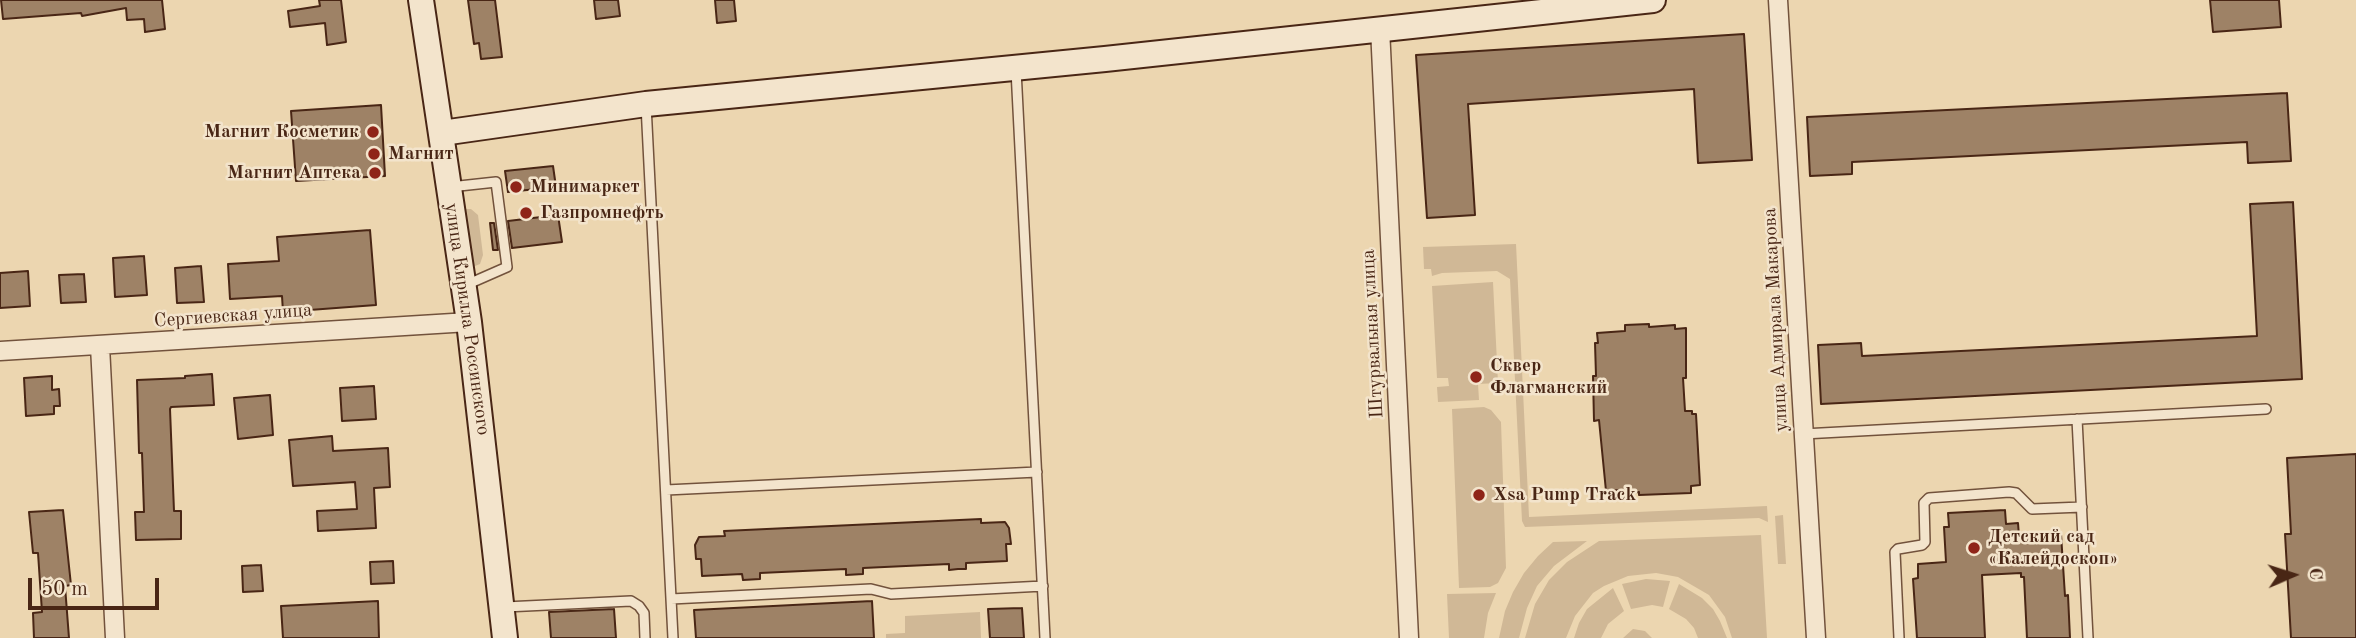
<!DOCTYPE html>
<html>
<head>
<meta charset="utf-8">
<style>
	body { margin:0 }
	#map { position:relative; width:2356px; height:638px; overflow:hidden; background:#ecd6b0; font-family:"Old Standard TT",serif }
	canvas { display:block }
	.north { position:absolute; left:2258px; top:540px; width:70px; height:70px; -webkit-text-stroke:5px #f3e4cc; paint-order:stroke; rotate:87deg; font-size:19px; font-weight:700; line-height:28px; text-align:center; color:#492615 }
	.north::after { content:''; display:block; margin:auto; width:24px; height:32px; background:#492615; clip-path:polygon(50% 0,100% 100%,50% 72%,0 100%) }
	.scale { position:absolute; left:28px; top:578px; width:131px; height:32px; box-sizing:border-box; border:4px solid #492615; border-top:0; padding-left:9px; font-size:21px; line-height:24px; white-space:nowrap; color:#492615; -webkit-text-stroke:5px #f3e4cc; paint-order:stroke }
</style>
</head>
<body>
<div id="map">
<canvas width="2356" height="638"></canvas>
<div class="north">С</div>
<div class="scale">50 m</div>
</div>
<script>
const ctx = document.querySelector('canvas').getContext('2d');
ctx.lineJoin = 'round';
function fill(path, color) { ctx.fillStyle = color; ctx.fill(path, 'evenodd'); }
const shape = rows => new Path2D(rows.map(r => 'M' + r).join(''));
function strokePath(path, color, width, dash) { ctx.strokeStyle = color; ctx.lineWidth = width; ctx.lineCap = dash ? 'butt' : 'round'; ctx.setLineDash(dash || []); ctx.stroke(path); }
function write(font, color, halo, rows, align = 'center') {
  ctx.font = font + ' "Old Standard TT",serif'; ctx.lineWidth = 5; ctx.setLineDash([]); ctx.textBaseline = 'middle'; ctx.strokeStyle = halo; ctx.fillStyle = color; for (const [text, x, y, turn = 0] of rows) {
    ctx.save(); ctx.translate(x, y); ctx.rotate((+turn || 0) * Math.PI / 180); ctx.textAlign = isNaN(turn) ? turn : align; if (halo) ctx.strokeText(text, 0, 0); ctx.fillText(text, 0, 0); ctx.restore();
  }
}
const green = shape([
	[465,209,471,209,478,215,483,255,480,264,475,266,467,265,463,212],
	[1516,244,1529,517,1767,506,1768,522,1759,518,1525,527,1522,521,1510,279,1497,271,1442,273,1432,276,1431,269,1424,269,1423,247],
	[1493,282,1498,383,1478,384,1479,400,1438,402,1437,387,1449,386,1448,378,1437,378,1432,286],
	[1484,407,1491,410,1501,422,1506,568,1498,583,1490,587,1459,588,1452,409],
	[1783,515,1786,564,1778,564,1775,516],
	[1761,535,1767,638,1732,638,1725,617,1709,595,1678,577,1656,573,1628,576,1604,586,1593,593,1575,616,1566,638,1525,638,1535,604,1549,580,1567,562,1599,541],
	[1587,541,1554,566,1537,586,1527,608,1519,638,1499,638,1505,611,1513,592,1524,573,1538,556,1553,542],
	[1646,579,1670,581,1663,607,1652,605,1631,609,1622,584],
	[1679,584,1702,598,1713,609,1720,621,1727,638,1698,638,1694,628,1686,619,1669,609],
	[1613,588,1624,611,1608,624,1601,638,1574,638,1579,623,1587,609],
	[1496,593,1488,613,1484,638,1449,638,1447,594],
	[980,612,981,638,886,638,886,634,905,633,905,616],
	[1633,629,1645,631,1652,638,1623,638]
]);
const building = shape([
	[1,0,162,0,165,29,145,32,144,19,127,20,126,8,82,16,81,13,3,19,1,0],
	[319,0,341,0,346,42,327,45,325,23,290,27,288,11,320,6,319,0],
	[468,0,495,0,502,57,481,59,479,43,474,44,468,0],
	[594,0,618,0,620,16,596,19,594,0],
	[715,0,734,0,736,21,717,23,715,0],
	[2210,0,2279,0,2281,27,2213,32,2210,0],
	[1744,34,1752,160,1698,163,1694,89,1468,104,1475,215,1427,218,1416,55,1744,34],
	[2287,93,2291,161,2248,163,2247,142,1852,162,1852,174,1810,176,1807,117,2287,93],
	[381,105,385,176,296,181,291,111,381,105],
	[553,166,556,187,508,192,505,171,553,166],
	[2293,202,2302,379,1821,404,1818,345,1861,343,1862,356,2257,336,2250,204,2293,202],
	[558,215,562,242,512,248,508,221,558,215],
	[490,223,494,223,498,250,493,250,490,223],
	[370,230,376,305,283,312,282,296,230,299,228,264,279,261,277,237,370,230],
	[144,256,147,295,115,297,113,258,144,256],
	[201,266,204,302,177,303,175,268,201,266],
	[28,271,30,306,0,308,0,273,28,271],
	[84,274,86,302,61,303,59,275,84,274],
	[1649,324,1649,327,1675,325,1675,329,1686,328,1686,378,1683,378,1685,411,1692,411,1692,414,1696,414,1700,485,1691,486,1691,493,1639,495,1639,492,1620,493,1620,490,1606,491,1599,420,1594,421,1593,376,1596,376,1595,343,1598,343,1597,333,1625,331,1625,325,1649,324],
	[212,374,214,405,171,407,170,409,174,511,181,511,181,539,136,540,135,512,144,512,142,453,139,453,137,380,185,378,185,376,212,374],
	[52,376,52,390,59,389,60,406,54,406,54,414,26,416,24,378,52,376],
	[374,386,376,419,342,421,340,388,374,386],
	[270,395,273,435,238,439,234,398,270,395],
	[332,436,333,451,388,448,390,487,374,488,376,528,318,531,317,511,357,509,355,482,293,486,289,440,332,436],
	[2356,454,2356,638,2291,638,2285,534,2291,534,2287,458,2356,454],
	[63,510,71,585,65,586,69,638,34,638,33,613,42,612,38,553,33,553,29,512,63,510],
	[2005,510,2006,524,2018,523,2019,536,2061,534,2065,596,2068,595,2070,638,2027,638,2024,577,2021,577,2021,573,1982,575,1985,638,1917,638,1913,579,1918,578,1918,564,1946,562,1944,527,1949,527,1948,513,2005,510],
	[981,519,981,523,1005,522,1009,528,1011,544,1006,544,1007,561,966,563,966,569,958,569,949,570,949,564,863,568,863,574,846,575,846,569,760,573,760,579,743,580,742,574,702,576,701,559,696,559,695,545,699,537,725,536,724,531,981,519],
	[393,561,394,583,371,584,370,562,393,561],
	[261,565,263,591,243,592,242,566,261,565],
	[378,601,379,638,283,638,281,606,378,601],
	[872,601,874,638,696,638,694,610,872,601],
	[1022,608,1024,638,990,638,988,609,1022,608],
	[614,609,616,638,551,638,549,612,614,609]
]);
const lane = shape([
	[1016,70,1045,638],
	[646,105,673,638],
	[450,187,496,182,507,267,466,285],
	[2077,419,2088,638],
	[1803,434,2266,409],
	[666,490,1037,472],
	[671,599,871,589,891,594,1043,586],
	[505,607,631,601,639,606,644,613,645,638],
	[1899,638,1895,552,1898,549,1922,545,1925,542,1924,503,1929,498,2009,492,2016,493,2032,509,2082,507]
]);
const street = shape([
	[1778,0,1816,638],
	[1380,28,1409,638],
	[100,346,115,638],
	[0,351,469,322]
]);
const secondary = shape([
	[421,0,469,322,505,638],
	[442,133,646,104,1105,59,1653,0]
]);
const markers = [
	[373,132,7,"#8f2418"],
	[374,154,7,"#8f2418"],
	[375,173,7,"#8f2418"],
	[516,187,7,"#8f2418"],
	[526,213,7,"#8f2418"],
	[1476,377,7,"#8f2418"],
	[1479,495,7,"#8f2418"],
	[1974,548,7,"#8f2418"]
];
const poiNames = [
	["Магнит Косметик",359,132,"right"],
	["Магнит",388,154],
	["Магнит Аптека",361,173,"right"],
	["Минимаркет",530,187],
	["Газпромнефть",540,213],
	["Сквер",1490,366],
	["Флагманский",1490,388],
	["Xsa Pump Track",1493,495],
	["Детский сад",1988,537],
	["«Калейдоскоп»",1988,559]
];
const streetNames = [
	["Сергиевская улица",233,316,-4],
	["улица Кирилла Россинского",467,319,82],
	["улица Адмирала Макарова",1776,320,-93],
	["Штурвальная улица",1373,334,-93]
];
fill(green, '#d0b896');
fill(building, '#9e8266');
strokePath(building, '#492615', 2);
strokePath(lane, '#72523c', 12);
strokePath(street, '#72523c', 21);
strokePath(secondary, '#492615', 28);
strokePath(lane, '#f3e4cc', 9);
strokePath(street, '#f3e4cc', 18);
strokePath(secondary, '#f3e4cc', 24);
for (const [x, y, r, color] of markers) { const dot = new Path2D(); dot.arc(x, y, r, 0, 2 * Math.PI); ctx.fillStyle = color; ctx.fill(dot); strokePath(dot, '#f3e4cc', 2.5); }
write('bold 19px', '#492615', '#f3e4cc', poiNames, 'left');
write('19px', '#492615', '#f3e4cc', streetNames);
</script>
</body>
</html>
